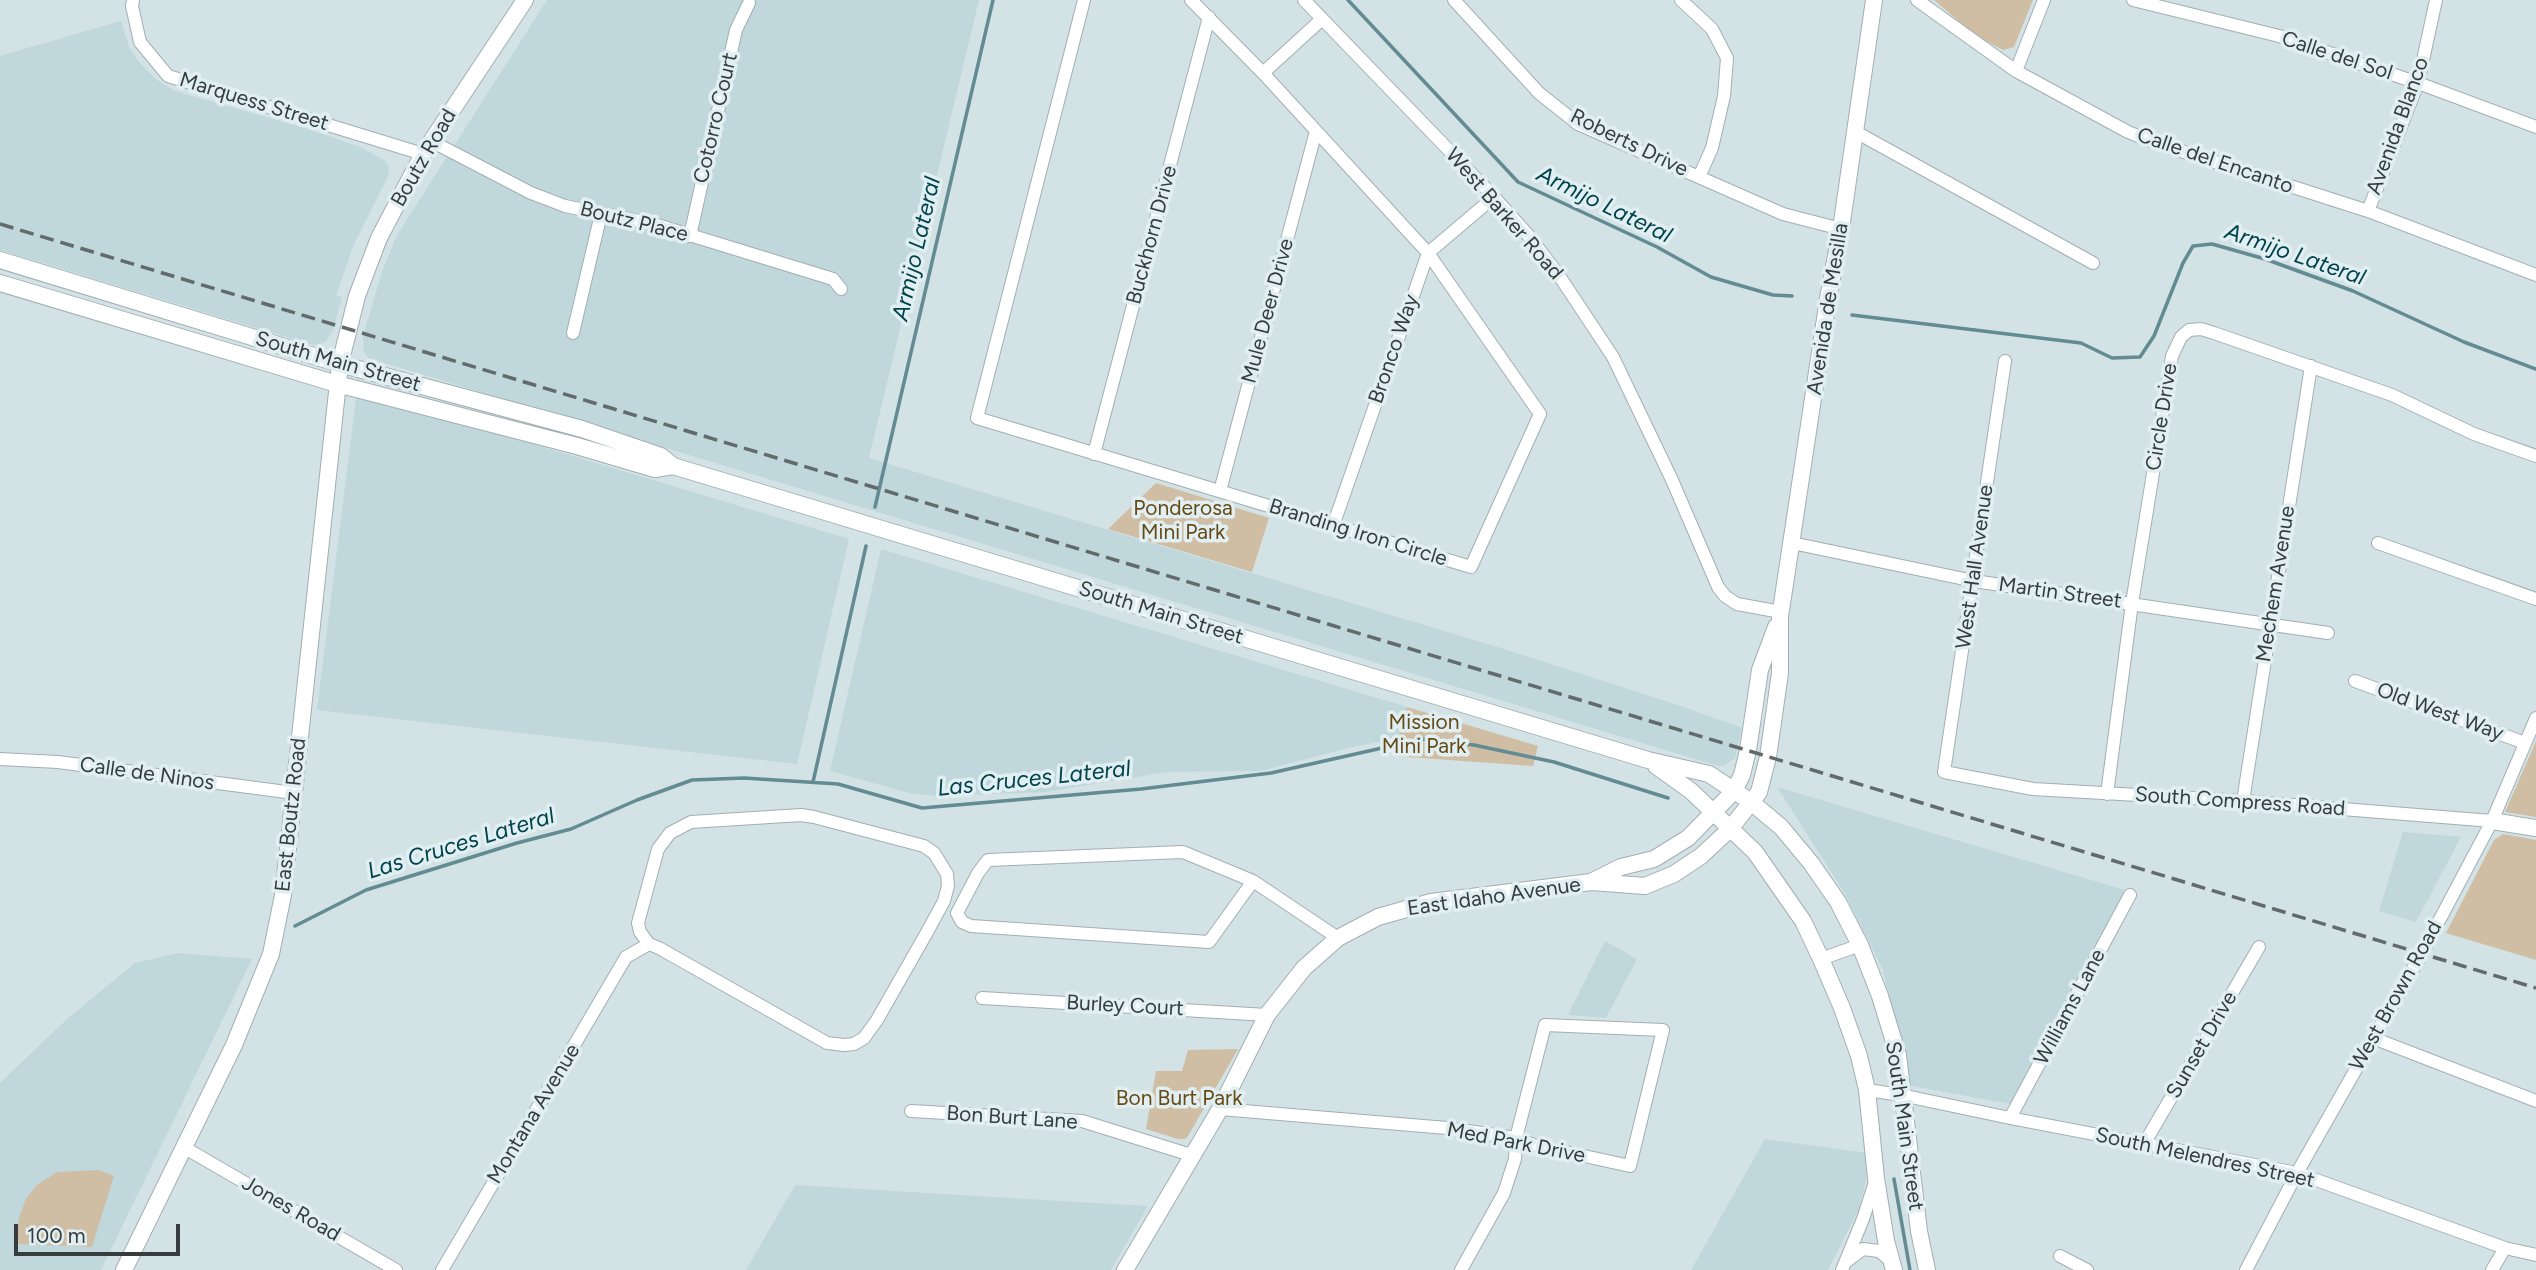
<!DOCTYPE html>
<html>
<head>
<meta charset="utf-8">
<style>
	body { margin:0 }
	#map { position:relative; width:2536px; height:1270px; overflow:hidden; background:#d3e2e5; font-family:Figtree,sans-serif }
	canvas { display:block }
	.scale { position:absolute; left:14px; top:1224px; width:166px; height:32px; box-sizing:border-box; border:4px solid #373d3e; border-top:0; padding-left:9px; font-size:21px; line-height:24px; white-space:nowrap; color:#373d3e; -webkit-text-stroke:5px #e1eff2; paint-order:stroke }
</style>
</head>
<body>
<div id="map">
<canvas width="2536" height="1270"></canvas>
<div class="scale">100 m</div>
</div>
<script>
const ctx = document.querySelector('canvas').getContext('2d');
ctx.lineJoin = 'round';
function fill(path, color) { ctx.fillStyle = color; ctx.fill(path, 'evenodd'); }
const shape = rows => new Path2D(rows.map(r => 'M' + r).join(''));
function strokePath(path, color, width, dash) { ctx.strokeStyle = color; ctx.lineWidth = width; ctx.lineCap = dash ? 'butt' : 'round'; ctx.setLineDash(dash || []); ctx.stroke(path); }
function write(font, color, halo, rows, align = 'center') {
  ctx.font = font + ' Figtree,sans-serif'; ctx.lineWidth = 7; ctx.setLineDash([]); ctx.textBaseline = 'middle'; ctx.strokeStyle = halo; ctx.fillStyle = color; for (const [text, x, y, turn = 0] of rows) {
    ctx.save(); ctx.translate(x, y); ctx.rotate((+turn || 0) * Math.PI / 180); ctx.textAlign = isNaN(turn) ? turn : align; if (halo) ctx.strokeText(text, 0, 0); ctx.fillText(text, 0, 0); ctx.restore();
  }
}
const built = shape([
	[547,0,979,0,869,458,1504,649,1684,707,1742,728,1735,758,1723,766,1715,765,368,358,364,352,363,336,382,272,397,235],
	[121,21,129,47,138,61,157,80,175,91,308,129,360,147,386,161,389,168,388,176,354,244,336,295,342,297,333,331,325,342,317,345,309,344,0,250,0,56],
	[357,391,849,539,797,764,317,710],
	[881,549,1407,707,1397,742,1378,742,1352,747,1260,771,1166,772,1046,792,935,796,909,793,830,771],
	[1777,787,2125,890,2010,1104,1907,1085,1899,1032,1882,968,1845,894],
	[2403,832,2461,837,2416,922,2379,911],
	[1605,941,1637,959,1606,1018,1568,1015],
	[178,953,252,959,101,1270,0,1270,0,1083,67,1019,135,963],
	[1765,1139,1867,1153,1866,1180,1859,1209,1828,1270,1691,1270],
	[795,1185,1026,1199,1148,1206,1111,1270,746,1270]
]);
const green = shape([
	[1934,0,2033,0,2014,47,2003,50,1975,35],
	[1156,483,1269,518,1252,572,1108,529],
	[1407,707,1538,746,1533,766,1393,756],
	[2536,741,2536,817,2505,812],
	[2503,834,2536,840,2536,960,2446,933,2494,840],
	[1238,1049,1188,1136,1185,1139,1178,1139,1146,1129,1156,1071,1182,1071,1188,1050],
	[99,1170,114,1176,92,1247,18,1244,17,1231,20,1214,26,1199,37,1185,57,1172]
]);
const stream = shape([
	[1348,0,1518,182,1657,247,1711,277,1773,295,1792,296],
	[1852,315,2081,343,2112,358,2140,357,2154,336,2183,263,2193,246,2212,244,2265,259,2353,291,2464,342,2536,369],
	[875,507,993,0],
	[813,782,866,546],
	[295,926,366,890,517,843,571,829,637,800,692,780,744,778,838,784,922,808,1141,789,1271,773,1422,739,1474,745,1554,762,1668,798],
	[1894,1179,1910,1270]
]);
const street = shape([
	[133,0,132,6,140,42,168,76,423,154],
	[1084,0,977,418,1471,567,1540,414,1428,253,1263,73,1191,0],
	[1304,0,1494,197,1528,235,1558,274,1613,357,1672,480,1718,587,1725,596,1737,604,1781,612],
	[1454,0,1539,93,1578,124,1783,214,1841,229],
	[1681,0,1712,29,1727,58,1724,96,1712,148,1699,177],
	[1917,0,2016,71,2128,132,2156,143,2368,211,2536,275],
	[2133,0,2279,36,2418,83,2536,127],
	[2016,71,2044,0],
	[1263,73,1322,19],
	[1854,131,2093,263],
	[431,141,531,193,565,206,654,224,833,279,841,289],
	[2368,211,2418,83,2436,0],
	[690,236,736,30,749,3],
	[573,333,601,214],
	[2005,361,1944,772,2033,789,2243,801,2492,821],
	[1094,454,1209,17],
	[1220,491,1316,131],
	[1333,526,1428,253,1494,197],
	[1792,543,1974,581,2328,633],
	[2378,543,2536,599],
	[2355,681,2525,743],
	[0,759,58,762,294,793],
	[2107,794,2132,603,2172,356,2181,337,2189,330,2201,329,2214,333,2392,395,2474,434,2536,456],
	[2243,801,2311,366],
	[1253,881,1209,942,971,926,962,922,957,913,978,873,988,860,1183,852,1253,881,1338,938],
	[1821,959,1860,945],
	[982,998,1267,1015],
	[2373,1038,2536,1101],
	[1867,1090,1901,1095,2010,1118,2297,1173,2505,1248,2536,1255],
	[1220,1109,1447,1128,1516,1138,1534,1145,1630,1166,1663,1030,1545,1025,1516,1138,1515,1159,1504,1193,1461,1270],
	[911,1111,1082,1121,1191,1155],
	[2010,1118,2130,895],
	[2144,1144,2259,947],
	[185,1148,396,1270],
	[2060,1256,2087,1270],
	[1847,1261,1863,1249,1879,1251,1891,1261],
	[442,1270,626,957,649,944,659,948,827,1043,844,1045,854,1044,864,1038,877,1020,926,934,944,901,948,886,947,874,934,853,924,846,814,817,801,815,691,822,670,833,658,849,638,923,640,932,649,944],
	[1842,1270,1863,1219,1876,1179],
	[2246,1270,2297,1173,2422,953,2492,821,2536,718],
	[2492,1270,2505,1248]
]);
const secondary = shape([
	[0,260,340,364,582,429,661,456,673,466,1648,760,1709,774,1751,802,1781,827,1811,863,1838,902,1860,945,1880,996,1898,1055,1919,1231,1927,1270],
	[0,283,337,384,577,446,655,469,673,466],
	[1656,766,1691,791,1755,852,1803,921,1821,959,1842,1008,1859,1056,1867,1090,1876,1178,1886,1241,1894,1270],
	[2492,821,2536,828],
	[1593,881,1621,867,1654,859,1688,838,1734,791,1742,775,1748,750,1760,670,1776,627],
	[124,1270,234,1045,271,954,283,895,340,364,357,296,379,238,423,154,525,0],
	[1125,1270,1220,1109,1267,1015,1304,968,1338,938,1378,917,1431,902,1591,882,1645,886,1674,874,1701,856,1730,829,1759,792,1768,757,1780,673,1780,617,1828,299,1841,229,1874,0]
]);
const rail = shape([
	[0,224,2536,988]
]);
const streetNames = [
	["Calle del Sol",2337,56,18],
	["Marquess Street",254,102,17],
	["Cotorro Court",716,118,-77],
	["Avenida Blanco",2398,126,-70],
	["Roberts Drive",1629,143,26],
	["Boutz Road",424,158,-60],
	["Calle del Encanto",2215,161,19],
	["West Barker Road",1504,214,49],
	["Boutz Place",634,222,14],
	["Buckhorn Drive",1152,235,-75],
	["Avenida de Mesilla",1828,309,-81],
	["Mule Deer Drive",1268,311,-75],
	["Bronco Way",1394,349,-71],
	["South Main Street",338,362,16],
	["Circle Drive",2162,417,-81],
	["Branding Iron Circle",1358,533,17],
	["West Hall Avenue",1975,567,-82],
	["Mechem Avenue",2276,584,-81],
	["Martin Street",2060,593,8],
	["South Main Street",1161,613,17],
	["Old West Way",2440,712,20],
	["Calle de Ninos",147,774,8],
	["South Compress Road",2240,802,4],
	["East Boutz Road",291,815,-84],
	["East Idaho Avenue",1494,897,-8],
	["West Brown Road",2396,996,-61],
	["Burley Court",1125,1006,3],
	["Williams Lane",2070,1007,-62],
	["Sunset Drive",2202,1045,-60],
	["Montana Avenue",534,1114,-59],
	["Bon Burt Lane",1012,1118,4],
	["South Main Street",1904,1126,82],
	["Med Park Drive",1516,1143,11],
	["South Melendres Street",2205,1158,12],
	["Jones Road",291,1209,30]
];
const parkNames = [
	["Ponderosa",1183,509],
	["Mini Park",1183,533],
	["Mission",1424,723],
	["Mini Park",1424,747],
	["Bon Burt Park",1179,1099]
];
const waterNames = [
	["Armijo Lateral",1604,205,26],
	["Armijo Lateral",917,249,-77],
	["Armijo Lateral",2295,255,19],
	["Las Cruces Lateral",1034,779,-6],
	["Las Cruces Lateral",461,844,-17]
];
fill(built, '#c0d7dc');
fill(green, '#cfbea4');
strokePath(stream, '#628b93', 3.5);
strokePath(street, '#a2afb2', 14);
strokePath(secondary, '#a2afb2', 18);
strokePath(street, '#fff', 12);
strokePath(secondary, '#fff', 16);
strokePath(rail, '#626a6c', 3.5, [14, 7]);
write('21px', '#373d3e', '#e1eff2', streetNames);
write('21px', '#664a16', '#e1eff2', parkNames);
write('italic 23px', '#00434d', '#e1eff2', waterNames);
</script>
</body>
</html>
